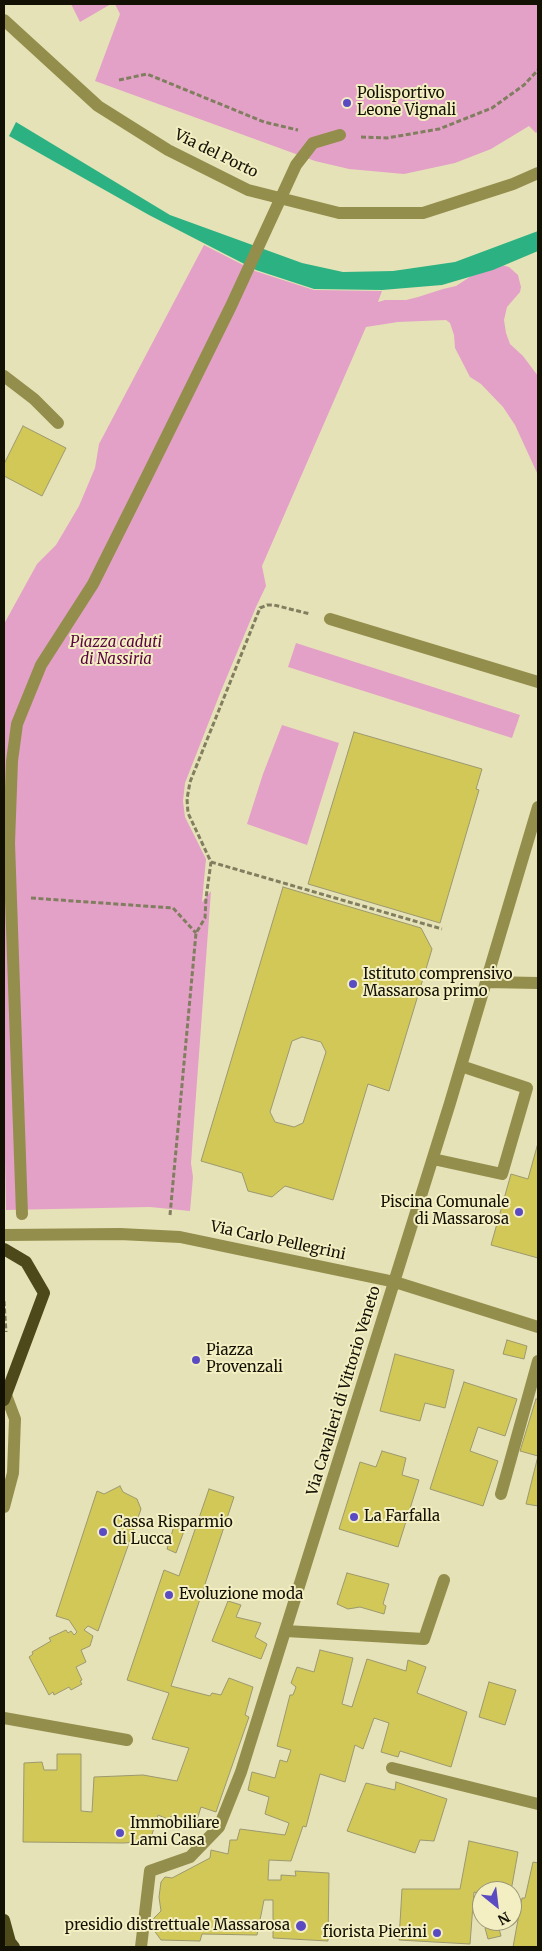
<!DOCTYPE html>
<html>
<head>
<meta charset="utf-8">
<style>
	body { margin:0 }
	#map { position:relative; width:542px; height:1951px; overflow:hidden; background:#e6e2b7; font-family:Merriweather,serif }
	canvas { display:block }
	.frame { position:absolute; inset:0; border:5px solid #131103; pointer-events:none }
	.north { position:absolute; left:472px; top:1881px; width:50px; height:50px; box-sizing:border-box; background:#f3efc3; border:1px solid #999676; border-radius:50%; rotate:151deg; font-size:14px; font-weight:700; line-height:20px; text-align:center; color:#131103 }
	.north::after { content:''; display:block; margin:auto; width:18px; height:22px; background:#5b4bc3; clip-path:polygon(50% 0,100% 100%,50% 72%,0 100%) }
</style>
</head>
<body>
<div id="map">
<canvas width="542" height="1951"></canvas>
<div class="frame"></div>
<div class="north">N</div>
</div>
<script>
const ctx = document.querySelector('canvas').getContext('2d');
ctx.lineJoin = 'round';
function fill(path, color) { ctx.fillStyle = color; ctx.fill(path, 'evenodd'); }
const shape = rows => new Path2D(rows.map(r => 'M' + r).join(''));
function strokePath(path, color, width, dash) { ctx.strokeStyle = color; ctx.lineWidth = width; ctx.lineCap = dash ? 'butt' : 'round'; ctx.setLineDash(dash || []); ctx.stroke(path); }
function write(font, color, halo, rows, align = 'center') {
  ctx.font = font + ' Merriweather,serif'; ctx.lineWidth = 4; ctx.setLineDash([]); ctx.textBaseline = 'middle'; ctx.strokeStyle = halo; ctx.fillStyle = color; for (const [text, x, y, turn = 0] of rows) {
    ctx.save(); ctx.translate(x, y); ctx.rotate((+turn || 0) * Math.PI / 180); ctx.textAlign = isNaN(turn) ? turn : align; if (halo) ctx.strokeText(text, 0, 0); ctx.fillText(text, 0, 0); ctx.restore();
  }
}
const green = shape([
	[71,4,111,4,80,22],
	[115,4,538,4,538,131,536,133,529,126,491,149,455,163,404,174,349,169,315,161,95,81,120,14],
	[204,245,255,271,314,290,382,291,378,302,385,300,406,300,418,297,443,289,456,286,479,271,502,265,509,267,518,275,521,287,520,292,507,307,504,320,506,333,510,344,523,356,538,376,538,475,515,425,503,407,481,384,470,377,455,348,454,335,450,323,446,320,398,322,366,327,262,566,266,586,256,607,221,691,185,783,183,801,185,817,206,859,202,902,211,891,191,1163,193,1177,190,1211,150,1207,6,1210,4,1106,4,624,37,564,56,545,79,506,95,468,99,444],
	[296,643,520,715,512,738,288,667],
	[282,725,339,743,307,845,247,824,263,774]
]);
const water = shape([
	[16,122,170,215,302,263,343,272,393,271,455,262,538,231,538,251,493,270,442,285,382,290,314,289,256,270,149,215,9,136]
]);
const building = shape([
	[23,426,66,448,42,496,4,476,4,464,23,426],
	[354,732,482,769,476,789,479,790,440,923,308,884,354,732],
	[283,887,421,928,432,949,389,1091,368,1084,333,1200,285,1186,272,1197,248,1191,242,1173,201,1161,283,887],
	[302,1037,321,1042,326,1052,303,1123,294,1127,275,1122,270,1112,292,1041,302,1037],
	[538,1143,538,1258,491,1245,511,1174,528,1179,538,1143],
	[507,1340,527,1346,524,1359,503,1354,507,1340],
	[395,1354,454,1370,445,1408,425,1403,420,1421,380,1411,395,1354],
	[464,1382,517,1399,505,1436,478,1427,470,1451,498,1461,483,1506,430,1489,464,1382],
	[536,1399,538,1399,538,1506,526,1504,538,1456,520,1451,536,1399],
	[382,1451,406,1458,402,1475,419,1480,398,1547,339,1529,360,1462,376,1467,382,1451],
	[120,1486,123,1492,137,1499,141,1509,98,1631,88,1626,84,1630,93,1636,90,1646,81,1650,86,1662,76,1667,82,1680,80,1681,82,1684,71,1690,69,1687,54,1695,53,1692,49,1695,29,1657,33,1654,32,1652,51,1641,49,1638,66,1630,68,1633,71,1631,74,1635,77,1632,69,1620,56,1616,97,1491,104,1494,120,1486],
	[209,1489,234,1497,171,1686,210,1696,212,1693,221,1695,229,1678,253,1687,245,1715,249,1717,216,1812,201,1807,196,1823,171,1816,170,1820,158,1815,150,1841,124,1843,23,1842,24,1763,42,1762,44,1770,57,1770,57,1754,81,1754,81,1811,92,1812,94,1777,143,1775,177,1781,189,1748,152,1739,169,1693,127,1680,164,1570,179,1576,209,1489],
	[174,1526,184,1531,176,1553,167,1549,174,1526],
	[347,1573,389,1584,383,1604,386,1606,384,1614,360,1607,348,1609,337,1604,347,1573],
	[228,1601,241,1605,236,1617,261,1623,255,1637,267,1644,261,1659,212,1641,228,1601],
	[320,1650,353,1658,342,1704,352,1707,367,1659,406,1671,408,1660,426,1667,417,1693,467,1712,451,1767,400,1751,398,1757,381,1752,389,1723,374,1718,363,1749,355,1745,345,1782,320,1774,306,1827,303,1826,291,1861,269,1860,268,1880,281,1880,281,1875,296,1876,295,1871,329,1873,328,1941,273,1938,273,1900,264,1900,257,1935,202,1934,200,1941,161,1940,153,1929,153,1923,154,1918,161,1911,159,1897,161,1882,165,1877,172,1878,210,1858,211,1850,228,1854,230,1840,237,1840,240,1829,285,1835,289,1823,265,1814,269,1797,248,1790,252,1772,275,1778,280,1760,287,1762,291,1750,277,1746,290,1695,293,1695,296,1687,291,1683,297,1667,314,1672,320,1650],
	[489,1682,516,1690,505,1725,479,1717,489,1682],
	[396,1782,447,1799,434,1841,420,1840,415,1853,347,1831,366,1783,395,1790,396,1782],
	[469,1841,518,1852,511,1891,482,1891,482,1894,474,1892,470,1944,399,1940,402,1889,460,1889,469,1841],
	[538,1860,538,1947,513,1947,522,1898,525,1898,533,1862,538,1863,538,1860],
	[498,1925,501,1936,488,1939,485,1928,498,1925]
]);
const path = shape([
	[119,80,147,74,264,122,298,130],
	[361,137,387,138,439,129,492,108,524,85,538,70],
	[211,862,442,929],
	[31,898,173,908,196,933],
	[170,1215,196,933,205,918,206,898,211,862,188,813,187,799,190,782,260,608,267,605,274,605,310,614],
	[4,1301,6,1332]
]);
const minor = shape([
	[4,20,98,106,168,150,248,190,339,213,423,213,513,184,538,173],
	[4,376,34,399,58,423],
	[330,619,538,682],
	[486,982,538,983],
	[433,1159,502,1174,527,1088,461,1066],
	[22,1214,9,843,12,761,17,724,41,665,93,584,146,478,231,306,296,165,313,143,340,135],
	[4,1235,120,1234,180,1237,395,1282,538,1327],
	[501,1494,538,1361],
	[4,1507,13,1473,15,1419,6,1395],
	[286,1631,424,1639,444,1580],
	[4,1718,127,1740],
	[392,1768,538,1804],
	[141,1947,150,1871,190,1857,219,1827,241,1772,450,1103,538,807]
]);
const major = shape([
	[4,1249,26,1262,44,1293,4,1400],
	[4,1920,10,1942,14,1947]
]);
const markers = [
	[347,103,5,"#5b4bc3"],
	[353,984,5,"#5b4bc3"],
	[519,1212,5,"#5b4bc3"],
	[196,1360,5,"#5b4bc3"],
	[354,1517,5,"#5b4bc3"],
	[103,1532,5,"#5b4bc3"],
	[169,1595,5,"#5b4bc3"],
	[120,1833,5,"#5b4bc3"],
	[301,1926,6,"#5b4bc3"],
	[437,1933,5,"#5b4bc3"]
];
const poiNames = [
	["Polisportivo",357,94],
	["Leone Vignali",357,111],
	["Istituto comprensivo",363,975],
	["Massarosa primo",363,992],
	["Piscina Comunale",509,1203,"right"],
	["di Massarosa",509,1220,"right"],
	["Piazza",206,1351],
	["Provenzali",206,1368],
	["La Farfalla",364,1517],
	["Cassa Risparmio",113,1523],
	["di Lucca",113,1540],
	["Evoluzione moda",179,1595],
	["Immobiliare",130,1824],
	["Lami Casa",130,1841],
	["presidio distrettuale Massarosa",290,1926,"right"],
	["fiorista Pierini",427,1933,"right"]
];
const streetNames = [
	["Via del Porto",216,154,26],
	["Via Carlo Pellegrini",278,1241,12],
	["Via Cavalieri di Vittorio Veneto",344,1391,-73]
];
const parkNames = [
	["Piazza caduti",116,643],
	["di Nassiria",116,660]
];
fill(green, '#e3a1c7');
fill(water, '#2cb282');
fill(building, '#d2c858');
strokePath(building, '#9b986f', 1);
strokePath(path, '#817e60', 3, [5, 2.5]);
strokePath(minor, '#948e4d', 12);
strokePath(major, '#4d491b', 12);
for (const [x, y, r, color] of markers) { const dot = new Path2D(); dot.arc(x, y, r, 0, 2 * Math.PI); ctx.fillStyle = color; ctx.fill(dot); strokePath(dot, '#f3efc3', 2); }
write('15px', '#131103', '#f3efc3', poiNames, 'left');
write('15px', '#131103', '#f3efc3', streetNames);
write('italic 15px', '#5a0341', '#f3efc3', parkNames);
</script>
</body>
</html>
